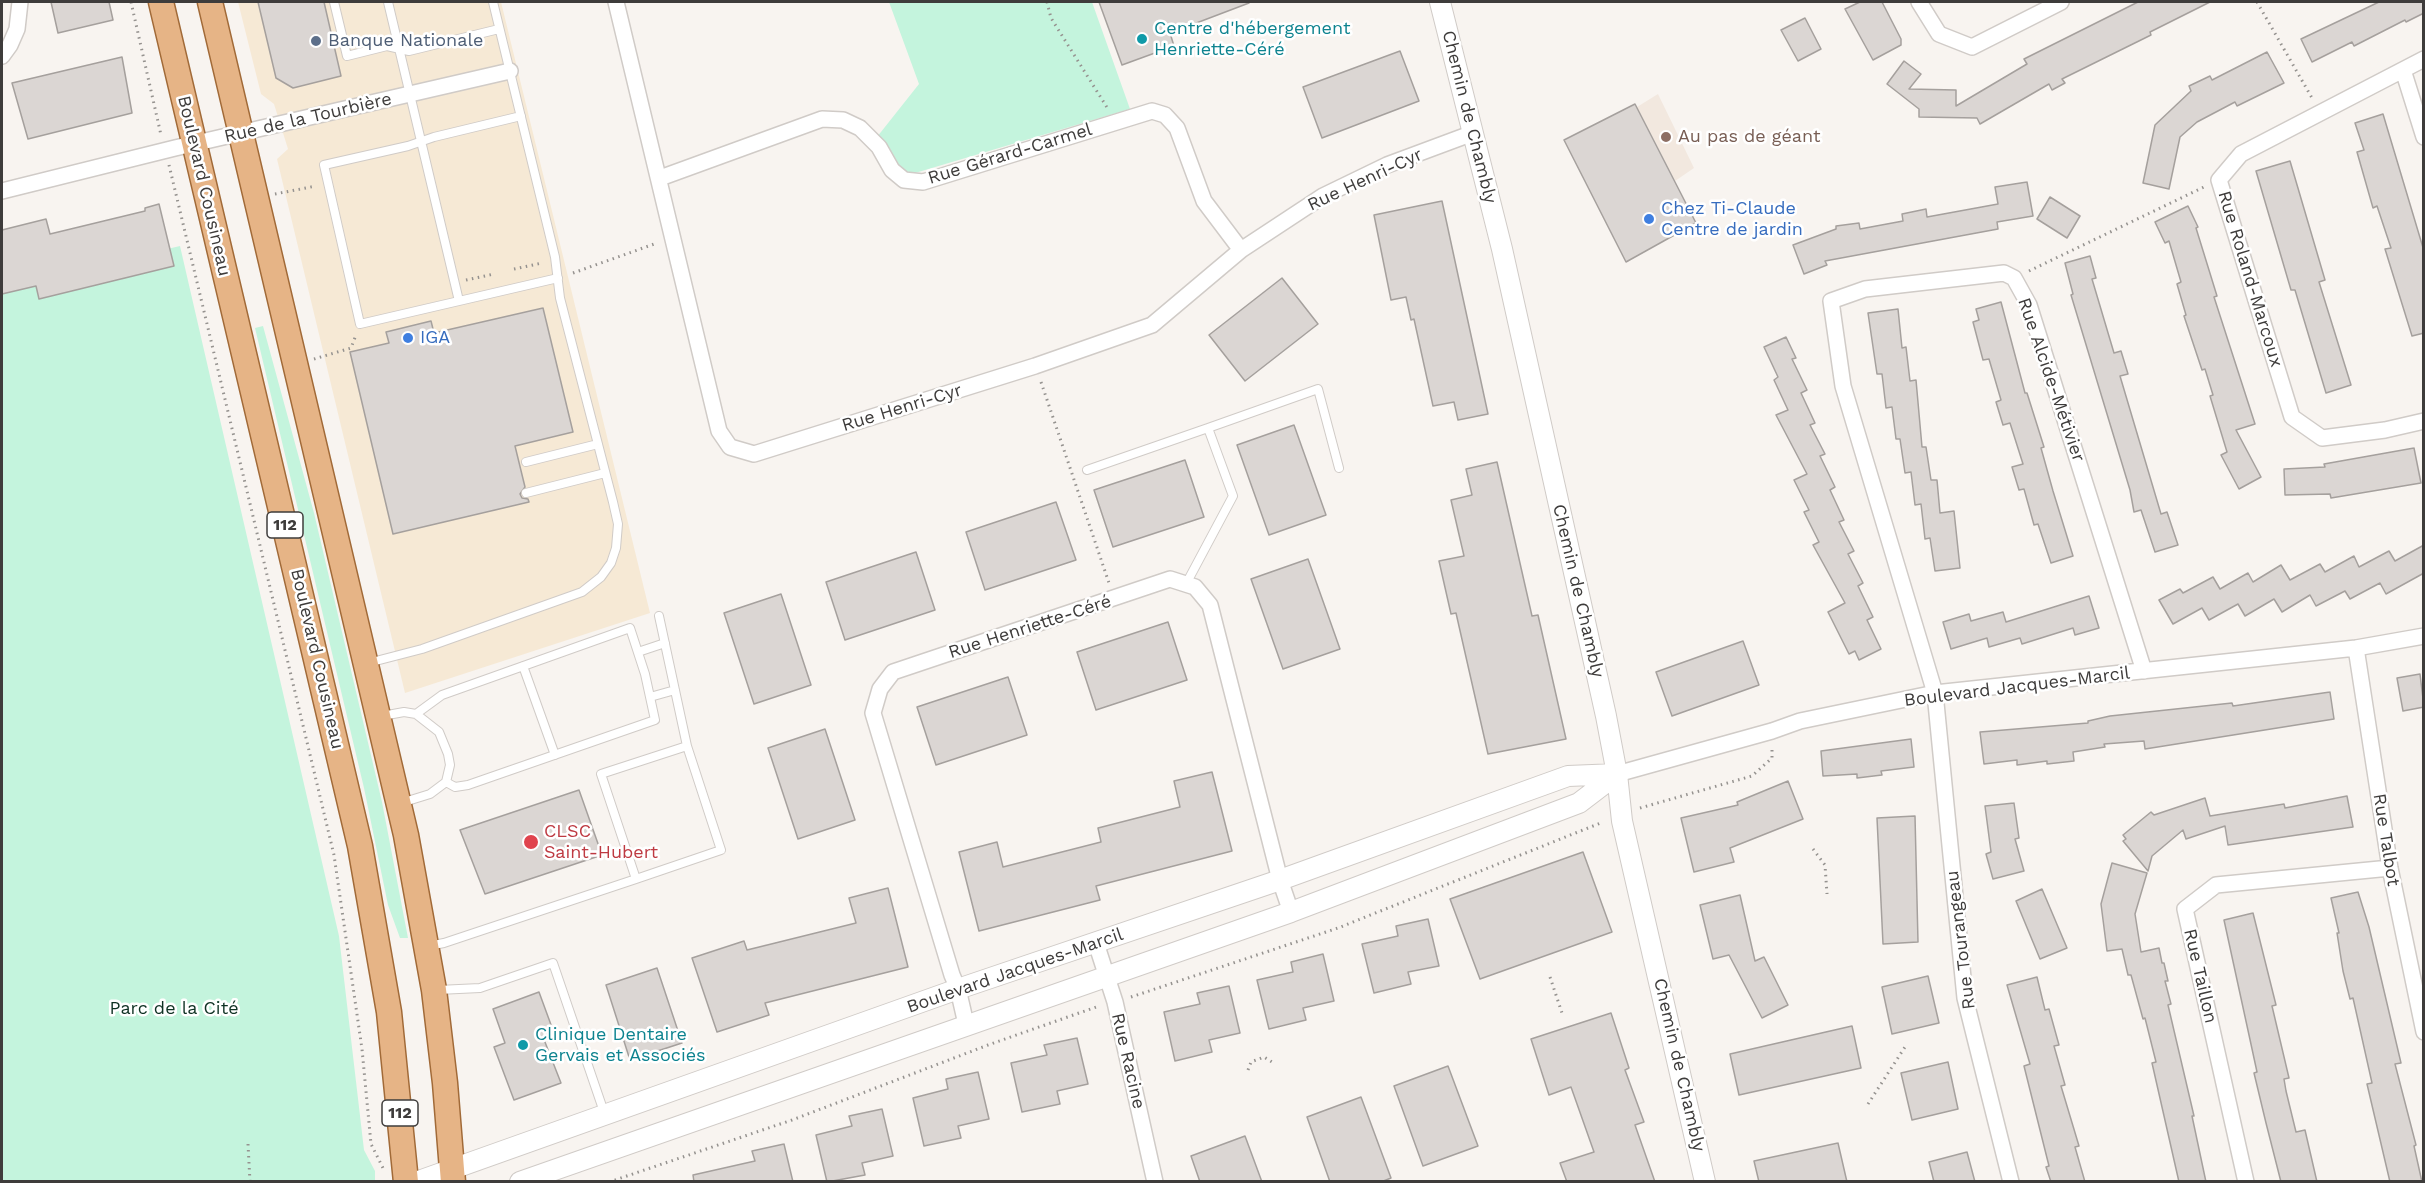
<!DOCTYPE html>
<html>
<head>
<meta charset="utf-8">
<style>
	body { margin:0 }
	#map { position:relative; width:2425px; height:1183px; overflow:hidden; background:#f8f4f0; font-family:"Work Sans",sans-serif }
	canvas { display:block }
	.frame { position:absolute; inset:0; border:3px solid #3e3c3b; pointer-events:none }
</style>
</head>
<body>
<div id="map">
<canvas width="2425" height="1183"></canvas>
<div class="frame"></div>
</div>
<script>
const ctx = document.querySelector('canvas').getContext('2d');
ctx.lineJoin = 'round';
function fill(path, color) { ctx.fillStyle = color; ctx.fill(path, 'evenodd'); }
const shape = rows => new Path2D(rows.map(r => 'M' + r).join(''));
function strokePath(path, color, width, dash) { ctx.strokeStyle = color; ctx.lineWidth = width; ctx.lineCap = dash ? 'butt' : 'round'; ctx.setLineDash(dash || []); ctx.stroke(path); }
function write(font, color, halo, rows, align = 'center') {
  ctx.font = font + ' "Work Sans",sans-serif'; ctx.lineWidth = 5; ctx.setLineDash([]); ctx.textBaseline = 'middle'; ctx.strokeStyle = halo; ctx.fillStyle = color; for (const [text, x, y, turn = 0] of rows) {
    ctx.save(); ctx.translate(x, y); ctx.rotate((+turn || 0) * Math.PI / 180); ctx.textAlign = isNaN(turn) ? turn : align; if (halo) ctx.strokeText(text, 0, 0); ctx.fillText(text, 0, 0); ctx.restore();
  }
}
const commercial = shape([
	[238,2,501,2,650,613,405,693,277,159,288,149,274,104,261,94]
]);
const built = shape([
	[1658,94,1694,168,1675,181,1637,107]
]);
const green = shape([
	[889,2,1092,2,1130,109,905,176,890,149,877,137,919,84],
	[180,246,339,936,364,1150,375,1171,375,1181,2,1181,2,288],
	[263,326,314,513,382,802,408,938,400,938,388,905,364,788,255,328]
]);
const building = shape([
	[51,2,109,2,113,20,58,33,51,2],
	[258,2,324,2,341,76,293,88,276,78,258,2],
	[1099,2,1249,2,1249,3,1170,33,1174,46,1122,65,1099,2],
	[1860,2,1882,2,1901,39,1901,45,1873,60,1845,9,1860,2],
	[2138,2,2210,2,2150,32,2151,35,2062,79,2065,83,2052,90,2049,84,1980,124,1977,118,1919,117,1919,109,1887,84,1904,61,1921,74,1909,89,1956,90,1956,106,2027,64,2024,59,2138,2],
	[2379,2,2424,2,2424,13,2406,22,2405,20,2354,46,2352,42,2312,62,2301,39,2379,2],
	[1805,18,1821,49,1798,61,1781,30,1805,18],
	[1400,51,1419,101,1322,138,1303,87,1400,51],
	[2267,52,2284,83,2237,106,2235,102,2197,122,2180,137,2169,189,2143,183,2155,125,2191,91,2189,86,2210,76,2212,80,2267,52],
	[122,57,132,113,28,139,12,83,122,57],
	[1635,104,1696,223,1626,262,1564,140,1635,104],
	[2383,114,2424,251,2424,333,2412,336,2385,249,2391,248,2377,206,2373,208,2357,152,2364,150,2355,123,2383,114],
	[2290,161,2325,280,2319,282,2351,385,2326,393,2295,290,2291,290,2256,171,2290,161],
	[2027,182,2033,216,1997,222,1998,229,1825,261,1827,265,1804,274,1793,245,1836,229,1836,226,1859,223,1860,229,1903,221,1902,214,1926,209,1927,217,1998,204,1995,187,2027,182],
	[2050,197,2080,216,2067,238,2037,219,2050,197],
	[1442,201,1488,414,1458,420,1454,402,1433,406,1414,319,1411,320,1406,297,1391,300,1374,215,1442,201],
	[159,204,174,266,39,299,36,286,2,294,2,230,46,219,50,234,145,211,145,208,159,204],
	[2188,206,2198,227,2196,228,2217,296,2214,297,2255,424,2236,430,2261,477,2239,489,2221,455,2227,452,2210,396,2213,395,2205,369,2202,370,2184,316,2186,315,2177,284,2181,282,2169,241,2165,243,2155,222,2188,206],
	[2090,256,2096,278,2092,279,2114,353,2121,351,2128,374,2120,376,2161,514,2167,512,2178,545,2155,552,2141,510,2134,512,2130,490,2071,295,2073,294,2065,263,2090,256],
	[1282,278,1318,324,1245,381,1209,335,1282,278],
	[2001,302,2025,393,2027,393,2044,447,2041,448,2053,491,2073,556,2051,563,2038,524,2034,525,2024,489,2019,490,2012,467,2023,464,2010,423,2003,425,1996,402,2001,400,1989,359,1983,360,1973,322,1979,320,1976,309,2001,302],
	[543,308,573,432,515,446,525,487,520,494,522,498,528,499,529,502,393,534,350,352,389,343,386,332,431,321,434,333,543,308],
	[1898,309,1902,348,1906,347,1910,381,1916,380,1922,447,1926,447,1931,480,1937,480,1940,513,1954,511,1960,568,1935,571,1930,538,1925,539,1921,504,1915,505,1911,472,1905,473,1900,439,1896,439,1892,407,1886,408,1882,374,1877,374,1868,313,1898,309],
	[1786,337,1796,358,1792,359,1807,390,1801,393,1815,423,1810,425,1825,454,1820,456,1835,487,1830,490,1844,520,1839,522,1854,551,1848,554,1863,583,1858,586,1873,617,1867,620,1881,649,1859,660,1855,651,1849,654,1828,612,1845,603,1813,545,1819,542,1804,512,1809,510,1794,480,1807,474,1776,415,1788,410,1774,380,1778,377,1764,347,1786,337],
	[1294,425,1326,515,1269,535,1237,445,1294,425],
	[2414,448,2421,483,2331,498,2330,494,2285,495,2284,469,2325,467,2324,464,2414,448],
	[1185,460,1204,517,1113,547,1094,490,1185,460],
	[1497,462,1532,616,1538,615,1566,739,1488,754,1456,613,1451,614,1439,561,1464,556,1451,500,1472,495,1466,469,1497,462],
	[1056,502,1076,560,985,590,966,532,1056,502],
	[2424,545,2424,573,2386,594,2380,583,2350,599,2345,591,2316,606,2310,595,2282,612,2274,599,2245,616,2238,604,2209,620,2202,608,2173,624,2159,600,2180,589,2183,593,2213,577,2220,589,2248,573,2253,582,2281,565,2290,580,2320,564,2325,572,2354,556,2359,567,2389,551,2395,561,2424,545],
	[916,552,935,610,845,640,826,582,916,552],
	[1308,559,1340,649,1283,669,1251,579,1308,559],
	[781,594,811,685,754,704,724,613,781,594],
	[2089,596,2099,628,2075,635,2073,628,2022,644,2020,638,1989,647,1987,638,1951,649,1943,622,1969,614,1971,621,2003,612,2006,622,2089,596],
	[1168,622,1187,680,1096,710,1077,652,1168,622],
	[1743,641,1759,685,1672,716,1656,672,1743,641],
	[2420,674,2424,707,2403,711,2397,678,2420,674],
	[1008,677,1027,735,936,765,917,707,1008,677],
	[2330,692,2334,719,2145,749,2144,741,2104,744,2105,747,2073,752,2074,761,2047,764,2047,761,2017,765,2017,760,1984,764,1980,732,2088,723,2088,721,2110,716,2232,703,2233,706,2330,692],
	[825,729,855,820,798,839,768,748,825,729],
	[1911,739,1914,767,1881,771,1882,775,1857,778,1857,774,1823,776,1821,751,1911,739],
	[1212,772,1232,851,1096,886,1100,900,979,931,959,852,997,842,1003,867,1101,842,1098,828,1180,807,1174,781,1212,772],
	[1788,781,1803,819,1730,848,1734,862,1694,872,1681,818,1738,805,1737,802,1788,781],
	[579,790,602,855,485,894,460,830,579,790],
	[2347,796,2353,827,2228,845,2225,826,2186,839,2183,830,2152,856,2148,871,2123,841,2126,839,2123,835,2151,812,2154,815,2205,798,2210,816,2284,804,2285,808,2347,796],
	[2014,803,2019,838,2015,839,2024,871,1993,879,1986,854,1991,852,1985,806,2014,803],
	[1915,816,1918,942,1883,944,1877,818,1915,816],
	[1583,852,1612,932,1480,979,1450,899,1583,852],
	[2112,863,2147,873,2135,914,2141,952,2159,948,2162,963,2164,963,2168,981,2165,981,2171,1004,2168,1005,2194,1116,2192,1116,2206,1182,2179,1182,2152,1063,2156,1062,2145,1018,2143,1019,2131,975,2128,975,2122,949,2107,951,2101,904,2112,863],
	[888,888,908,967,765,1003,769,1015,717,1032,692,958,744,941,747,950,856,923,849,898,888,888],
	[2042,889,2067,948,2040,959,2016,901,2042,889],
	[2358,892,2369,927,2401,1063,2395,1064,2416,1145,2414,1146,2422,1182,2390,1182,2367,1084,2372,1083,2353,998,2350,999,2343,971,2337,933,2339,933,2331,898,2358,892],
	[1740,895,1755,961,1764,957,1788,1005,1762,1018,1729,955,1713,959,1700,905,1740,895],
	[2253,913,2276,1005,2272,1006,2289,1078,2284,1079,2286,1091,2296,1132,2305,1130,2317,1182,2281,1182,2266,1123,2254,1073,2257,1072,2249,1035,2224,920,2253,913],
	[1428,919,1439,966,1408,972,1411,984,1374,993,1362,944,1398,936,1396,926,1428,919],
	[1323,954,1334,1001,1303,1008,1306,1020,1269,1029,1257,980,1293,972,1291,962,1323,954],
	[657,968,682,1043,630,1060,606,985,657,968],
	[1928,976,1939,1023,1892,1034,1882,987,1928,976],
	[2037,977,2045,1010,2049,1009,2059,1045,2054,1046,2065,1085,2061,1086,2079,1146,2075,1147,2085,1182,2051,1182,2046,1167,2049,1166,2024,1066,2030,1064,2007,985,2037,977],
	[1229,986,1240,1033,1209,1040,1212,1052,1175,1061,1164,1012,1200,1004,1197,993,1229,986],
	[539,992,554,1033,543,1037,561,1083,514,1100,494,1047,505,1043,493,1009,539,992],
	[1611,1013,1629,1068,1625,1070,1644,1122,1635,1125,1655,1182,1567,1182,1560,1163,1594,1152,1571,1087,1549,1095,1531,1039,1611,1013],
	[1852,1026,1861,1068,1739,1095,1730,1054,1852,1026],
	[1077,1038,1088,1084,1057,1091,1060,1104,1022,1112,1011,1063,1047,1055,1044,1045,1077,1038],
	[1948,1062,1958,1109,1912,1120,1901,1073,1948,1062],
	[1448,1066,1478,1146,1423,1166,1394,1086,1448,1066],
	[978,1072,989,1119,958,1126,961,1138,924,1146,913,1098,948,1089,946,1079,978,1072],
	[1361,1097,1391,1178,1381,1182,1330,1182,1307,1117,1361,1097],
	[882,1109,893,1156,862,1163,865,1175,827,1182,816,1135,852,1126,849,1116,882,1109],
	[1245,1136,1262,1182,1200,1182,1191,1156,1245,1136],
	[1838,1143,1847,1182,1759,1182,1754,1161,1838,1143],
	[784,1144,793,1182,694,1182,693,1175,755,1161,752,1151,784,1144],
	[1967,1152,1975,1182,1934,1182,1929,1162,1967,1152]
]);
const path = shape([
	[131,2,161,135],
	[1047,2,1051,18,1108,109],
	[2257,2,2312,98],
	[169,165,334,855,362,1049,371,1144,383,1168],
	[275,194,316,186],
	[514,269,542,263],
	[2029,271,2204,187],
	[573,273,657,243],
	[466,280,494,274],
	[314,359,351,348,356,335],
	[1041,382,1109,583],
	[1640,808,1752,776,1772,758,1772,748],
	[1813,849,1825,865,1827,894],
	[1550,977,1563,1016],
	[1131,997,1338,928,1603,822],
	[1248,1070,1251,1062,1264,1057,1272,1062],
	[1868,1104,1905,1047],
	[248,1144,250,1182],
	[609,1182,792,1120,988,1045,1099,1006]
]);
const service = shape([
	[334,2,347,56,387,46,409,51,499,29],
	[388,2,459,301],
	[521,116,434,137,408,146,324,165,360,324,558,278],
	[1208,428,1318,389,1339,468],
	[526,462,598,444],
	[1087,470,1208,428,1233,496,1186,584],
	[526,493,605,473],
	[659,616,687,746],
	[638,652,665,643],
	[368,663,422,649,582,592,601,577,611,563,616,548,618,524,613,502,560,298,555,257,493,2],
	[523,666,555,755],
	[650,697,675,690],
	[416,714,442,695,630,628,645,674,655,720,468,785,455,787,446,782],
	[382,716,404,712,416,714,439,732,448,754,450,765,446,782,430,794,401,803],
	[428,946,444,943,636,879,721,850,687,746,601,774,636,879],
	[438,990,480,988,553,963,605,1115]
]);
const minor = shape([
	[616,2,719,431,730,447,754,454,1035,366,1152,325,1241,250,1323,196,1387,165,1473,133],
	[1919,2,1939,34,1972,47,2061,2],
	[2,56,10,45,17,29,20,2],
	[2424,59,2241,154,2219,180,2292,417,2322,438,2385,430,2424,421],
	[2403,70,2424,137],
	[660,178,822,119,843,120,860,128,879,147,892,170,904,180,923,182,1152,111,1165,115,1177,128,1204,201,1241,250],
	[2,191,175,148,510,71],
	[2356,648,2390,868,2424,1032],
	[1617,774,1772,731,1800,721,1935,693,2356,648,2424,636],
	[1096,943,1115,1002,1155,1182],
	[966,1024,958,989,952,975,873,713,880,689,893,672,1170,579,1195,587,1210,605,1280,880,1291,912],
	[2011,1182,1965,998,1935,693,1843,386,1831,301,1865,289,2004,273,2014,278,2029,305,2144,671],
	[2246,1182,2185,909,2216,885,2390,868]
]);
const tertiary = shape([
	[1440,2,1502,249,1606,716,1617,774,1622,821,1705,1182],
	[416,1182,958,989,1280,880,1568,776,1617,774],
	[520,1182,1291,912,1579,803,1617,774]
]);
const primary = shape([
	[161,2,360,846,389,1012,406,1182],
	[210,2,406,835,434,990,445,1083,453,1182]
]);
const markers = [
	[1142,39,6,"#0f9aa8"],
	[316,41,6,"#5c6f8a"],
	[1666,137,6,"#8d6e63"],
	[1649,219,6,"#3f7fe0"],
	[408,338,6,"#3f7fe0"],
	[531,842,8,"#e0444e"],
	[523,1045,6,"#0f9aa8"]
];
const shields = [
	[285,525,36],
	[400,1113,36]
];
const shieldNames = [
	["112",285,525],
	["112",400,1113]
];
const cultureNames = [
	["Centre d'hébergement",1154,29],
	["Henriette-Céré",1154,50],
	["Clinique Dentaire",535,1035],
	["Gervais et Associés",535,1056]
];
const serviceNames = [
	["Banque Nationale",328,41]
];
const streetNames = [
	["Chemin de Chambly",1469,117,76],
	["Rue de la Tourbière",308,118,-13],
	["Rue Gérard-Carmel",1010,154,-17],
	["Rue Henri-Cyr",1365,180,-25],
	["Boulevard Cousineau",204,186,77],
	["Rue Roland-Marcoux",2250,279,73],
	["Rue Alcide-Métivier",2051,380,71],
	["Rue Henri-Cyr",902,408,-17],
	["Chemin de Chambly",1578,591,77],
	["Rue Henriette-Céré",1030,627,-18],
	["Boulevard Cousineau",317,659,77],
	["Boulevard Jacques-Marcil",2017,687,-7],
	["Rue Talbot",2386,840,81],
	["Rue Tourangeau",1961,940,-97],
	["Boulevard Jacques-Marcil",1015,971,-19],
	["Rue Taillon",2200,976,77],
	["Rue Racine",1128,1061,77],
	["Chemin de Chambly",1679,1065,77]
];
const educationNames = [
	["Au pas de géant",1678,137]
];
const shopNames = [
	["Chez Ti-Claude",1661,209],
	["Centre de jardin",1661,230],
	["IGA",420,338]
];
const healthNames = [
	["CLSC",544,832],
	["Saint-Hubert",544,853]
];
const parkNames = [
	["Parc de la Cité",174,1009]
];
fill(commercial, '#f6e9d5');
fill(built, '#f2e8df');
fill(green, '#c4f4dd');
fill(building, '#dbd6d3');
strokePath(building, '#a5a09d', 1.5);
strokePath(service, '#d0cbc7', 10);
strokePath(minor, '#d0cbc7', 18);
strokePath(tertiary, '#d0cbc7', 22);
strokePath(primary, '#a16a38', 27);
strokePath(path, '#95928f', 3, [1.5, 4.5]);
strokePath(service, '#fff', 8);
strokePath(minor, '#fff', 15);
strokePath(tertiary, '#fff', 20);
strokePath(primary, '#e6b486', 24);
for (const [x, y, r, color] of markers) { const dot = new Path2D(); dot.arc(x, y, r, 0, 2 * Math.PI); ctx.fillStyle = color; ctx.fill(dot); strokePath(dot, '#fff', 2); }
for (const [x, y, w] of shields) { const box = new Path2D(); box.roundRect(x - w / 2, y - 13, w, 26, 4.5); ctx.fillStyle = '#fff'; ctx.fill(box); strokePath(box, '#3e3c3b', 1.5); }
write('bold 16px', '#3e3c3b', null, shieldNames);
write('18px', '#0d838f', '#fff', cultureNames, 'left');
write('18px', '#4e5e75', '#fff', serviceNames, 'left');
write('18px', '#3e3c3b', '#fff', streetNames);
write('18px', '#785e54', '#fff', educationNames, 'left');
write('18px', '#366cbe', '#fff', shopNames, 'left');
write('18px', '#be3a42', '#fff', healthNames, 'left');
write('18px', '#0e3123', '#fff', parkNames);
</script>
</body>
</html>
